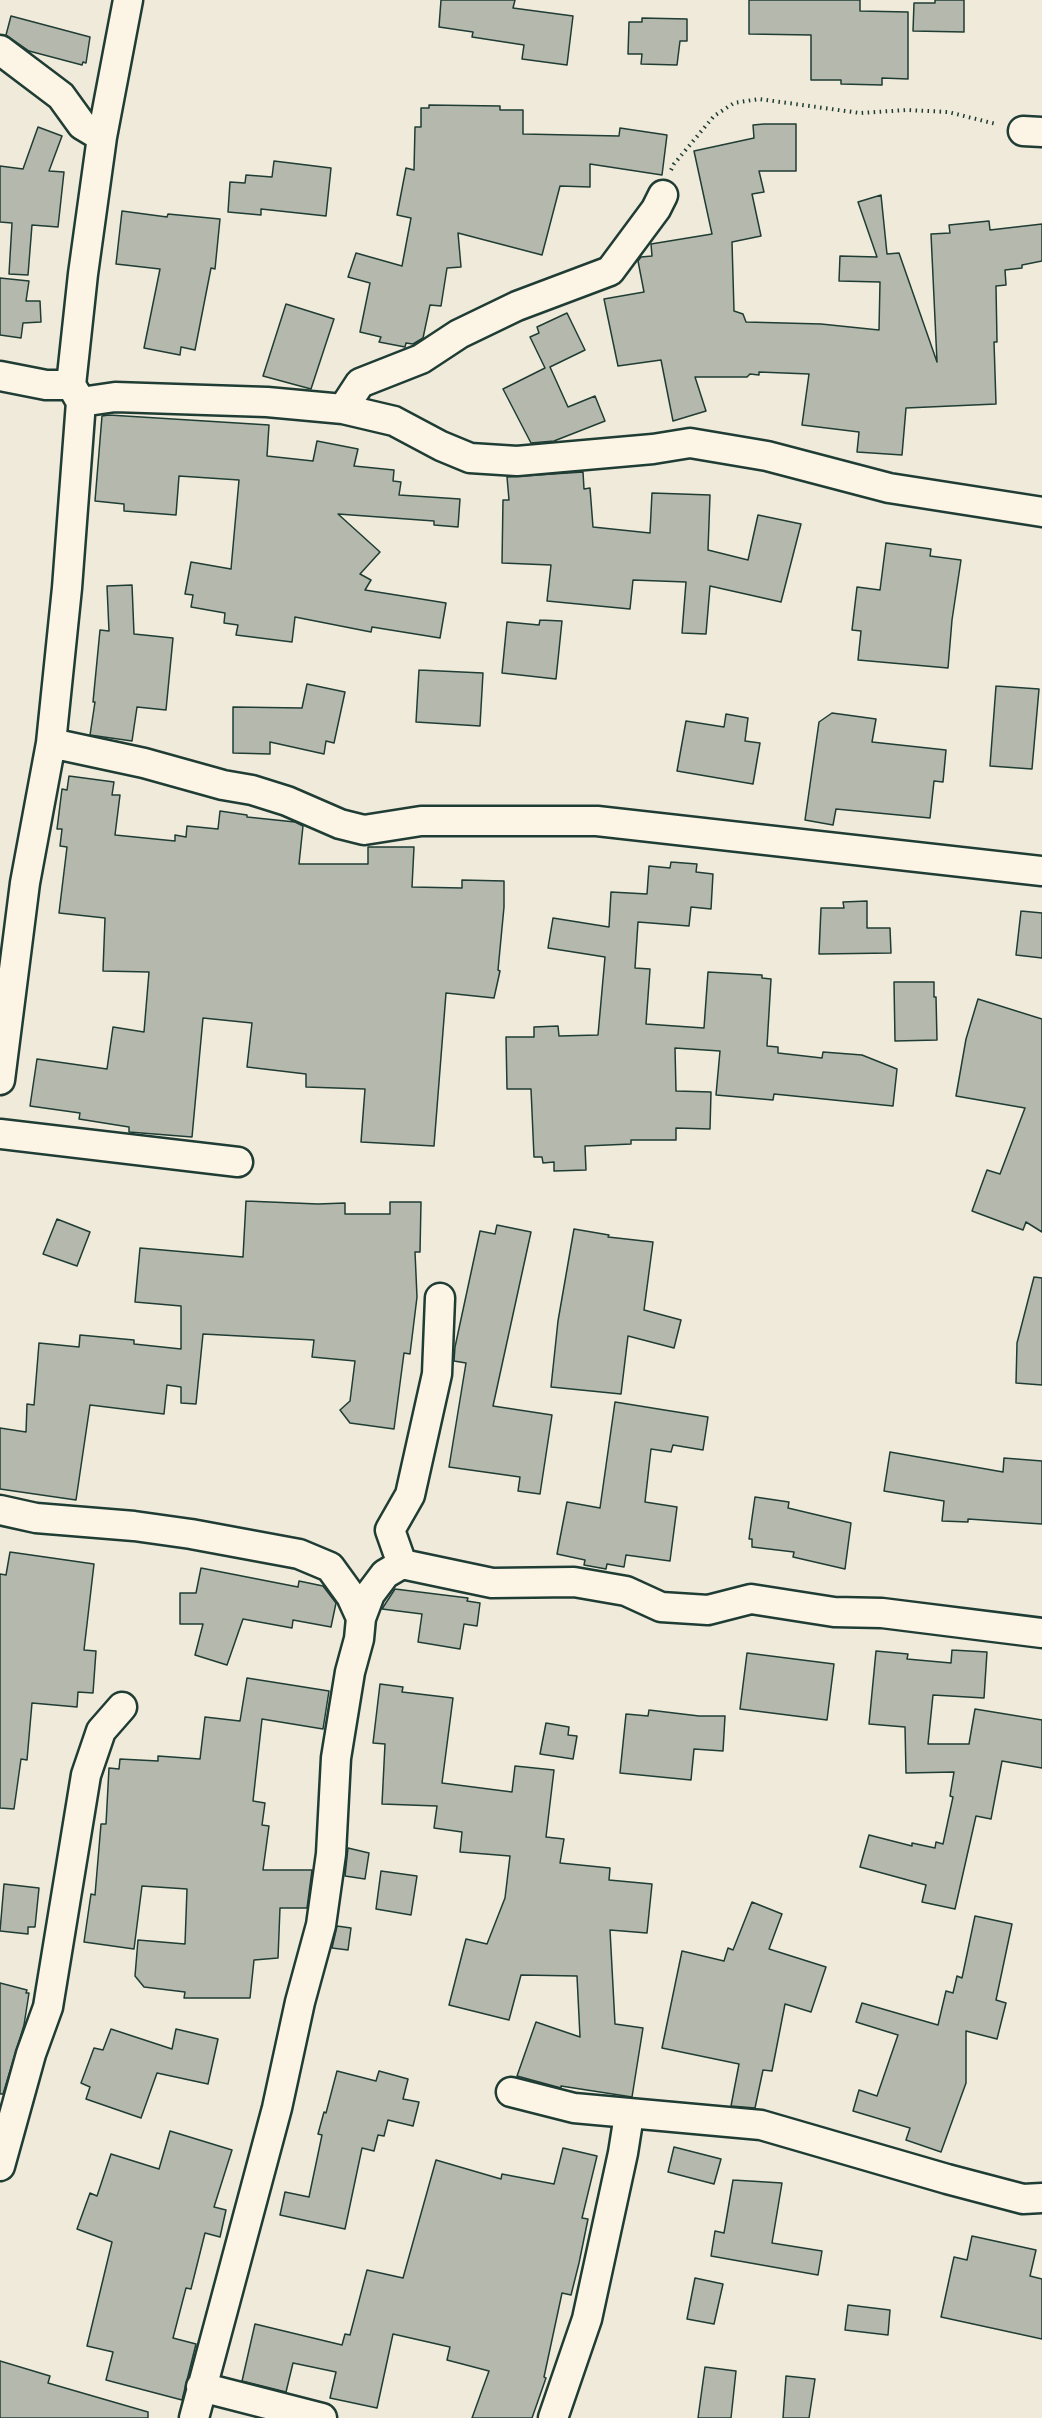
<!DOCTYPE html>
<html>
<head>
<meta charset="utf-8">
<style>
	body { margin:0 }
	canvas { display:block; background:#efeada }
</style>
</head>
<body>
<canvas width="1042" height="2418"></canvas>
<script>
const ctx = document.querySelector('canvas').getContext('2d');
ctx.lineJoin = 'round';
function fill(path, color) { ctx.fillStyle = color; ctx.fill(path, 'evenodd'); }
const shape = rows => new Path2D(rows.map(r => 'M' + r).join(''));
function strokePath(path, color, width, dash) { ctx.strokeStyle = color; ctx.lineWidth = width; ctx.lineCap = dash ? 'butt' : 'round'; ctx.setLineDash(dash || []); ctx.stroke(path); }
const building = shape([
	[441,0,515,0,513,8,573,16,567,65,522,59,524,45,472,37,473,32,439,27,441,0],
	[749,0,860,0,860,11,908,12,908,79,882,78,882,85,841,84,841,80,811,80,811,35,749,34,749,0],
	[935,0,964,0,964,32,913,31,914,3,935,3,935,0],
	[11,16,90,37,86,63,83,62,82,65,29,51,6,35,11,16],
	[642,18,687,19,687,41,680,41,677,65,641,64,642,54,628,54,629,22,642,22,642,18],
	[429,105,500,106,500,110,523,110,523,134,619,136,620,128,667,135,662,175,590,164,590,187,560,186,542,255,458,233,461,267,447,268,441,306,430,305,423,338,413,344,406,343,405,347,379,342,381,337,360,332,370,283,348,277,356,253,402,266,411,218,397,215,406,168,414,170,415,127,421,127,421,108,429,108,429,105],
	[764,124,796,124,796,171,759,171,764,192,752,194,761,236,732,242,734,311,743,314,746,322,821,324,879,330,880,282,839,281,840,256,877,257,858,202,881,195,887,254,899,253,937,362,931,234,950,233,949,225,989,221,990,230,1042,224,1042,261,1022,265,1022,268,1005,270,1006,285,996,286,997,342,994,342,996,404,906,408,902,455,857,452,859,432,802,425,809,374,759,372,759,375,750,374,747,377,695,377,706,411,673,421,661,360,618,366,604,299,644,292,638,261,641,257,652,256,651,244,712,234,694,151,754,138,753,125,764,124],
	[38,127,62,136,49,171,64,172,58,227,32,225,28,275,9,274,12,223,0,222,0,166,23,169,38,127],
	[274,161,331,168,326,216,261,209,261,215,228,212,230,182,245,183,246,175,272,177,274,161],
	[122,211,167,217,168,214,220,219,215,269,211,268,195,350,181,347,180,355,144,348,160,269,116,264,122,211],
	[0,278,29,281,26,301,40,301,41,322,23,323,21,338,0,335,0,278],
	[286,304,334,319,311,389,263,376,286,304],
	[567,313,585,350,550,367,568,407,595,396,605,421,554,441,531,443,503,389,545,368,530,337,539,333,537,327,567,313],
	[109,415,269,425,267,456,313,461,317,441,358,449,354,466,394,470,393,481,401,482,399,495,460,499,458,527,434,525,434,521,338,514,380,552,360,574,371,580,365,590,446,603,440,638,372,627,371,632,295,617,292,642,236,635,238,625,224,623,225,613,191,607,193,595,185,594,191,562,231,569,239,480,179,476,176,515,124,511,124,504,95,501,102,416,109,415],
	[583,472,584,489,590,488,593,527,650,533,652,493,710,495,708,550,748,560,758,515,801,524,781,602,710,586,706,634,682,633,686,582,633,580,630,609,547,601,551,565,502,563,503,500,509,500,507,477,583,472],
	[886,543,931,549,930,556,961,560,952,620,948,668,858,660,861,631,852,630,857,587,880,590,886,543],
	[132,585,134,634,173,638,166,710,137,707,132,741,90,735,95,702,93,702,100,630,109,631,107,586,132,585],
	[540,620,562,621,556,679,502,673,507,622,539,625,540,620],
	[419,670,483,673,480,726,416,722,419,670],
	[307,684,345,692,334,743,326,741,324,754,270,742,270,754,233,753,233,707,302,708,307,684],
	[996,686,1039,689,1032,769,990,766,996,686],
	[832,713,876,719,872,742,946,750,943,782,934,781,930,818,836,809,833,825,805,820,819,722,832,713],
	[726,714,748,718,745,741,760,743,753,784,677,771,686,721,724,727,726,714],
	[69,776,114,782,112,795,120,795,115,835,175,841,175,835,186,837,187,826,218,829,220,811,247,815,247,817,295,822,303,826,299,864,368,864,368,847,414,847,412,887,462,888,462,880,504,881,504,907,498,970,500,971,494,998,446,993,434,1146,361,1142,365,1089,306,1087,306,1074,247,1067,252,1023,203,1018,192,1137,129,1132,129,1127,79,1119,80,1113,30,1106,37,1059,107,1069,113,1027,144,1032,149,972,103,971,105,918,59,913,67,847,60,846,62,829,57,829,62,789,67,790,69,776],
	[671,862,697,864,696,872,713,874,711,909,691,907,689,926,638,922,635,968,650,969,646,1024,704,1028,708,972,762,975,762,978,771,979,767,1046,778,1047,778,1053,822,1058,823,1052,862,1055,897,1069,893,1106,774,1094,773,1100,716,1095,720,1051,675,1048,676,1091,711,1092,710,1129,676,1128,676,1140,631,1140,631,1144,585,1146,586,1170,554,1171,554,1162,543,1163,542,1157,534,1157,531,1089,507,1089,506,1037,534,1037,534,1027,558,1026,559,1036,598,1035,605,957,548,948,553,918,609,927,611,892,647,894,649,866,670,868,671,862],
	[867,901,867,928,890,928,891,953,819,954,821,908,844,908,843,902,867,901],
	[1021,911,1042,913,1042,958,1016,955,1021,911],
	[894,982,934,982,934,997,936,997,937,1040,895,1041,894,982],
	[978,999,1042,1019,1042,1232,1026,1222,1023,1230,972,1211,987,1170,1000,1174,1025,1108,956,1096,966,1039,978,999],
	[246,1201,318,1204,345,1203,345,1214,390,1214,390,1202,421,1202,420,1252,415,1252,417,1297,410,1354,404,1353,394,1429,350,1423,340,1410,350,1401,355,1361,312,1357,314,1340,203,1334,196,1404,181,1403,181,1387,167,1385,164,1414,90,1405,76,1500,0,1489,0,1428,26,1432,27,1404,34,1405,39,1343,79,1347,80,1335,134,1340,134,1344,181,1349,181,1306,135,1302,140,1248,243,1257,246,1201],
	[57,1219,90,1232,77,1266,43,1254,57,1219],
	[497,1225,531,1232,493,1406,552,1415,540,1494,518,1491,520,1477,449,1467,466,1363,454,1361,455,1347,480,1231,495,1234,497,1225],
	[574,1229,609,1235,608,1237,653,1242,644,1310,681,1320,674,1348,628,1336,621,1394,551,1387,558,1321,574,1229],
	[1034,1277,1042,1278,1042,1385,1016,1383,1017,1343,1034,1277],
	[615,1402,708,1417,703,1450,673,1445,671,1452,651,1449,645,1502,677,1507,670,1561,626,1555,624,1567,607,1564,606,1569,584,1565,585,1560,557,1554,567,1502,600,1508,615,1402],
	[890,1452,1003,1472,1004,1458,1042,1461,1042,1524,968,1519,968,1522,942,1521,944,1501,884,1491,890,1452],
	[755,1497,789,1502,788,1508,851,1523,845,1569,793,1557,794,1552,752,1547,752,1539,749,1539,755,1497],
	[10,1552,94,1564,84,1650,96,1651,93,1693,78,1692,77,1707,32,1703,27,1760,21,1759,14,1809,0,1808,0,1574,6,1575,10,1552],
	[201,1568,298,1587,299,1581,323,1586,336,1603,331,1627,293,1620,292,1628,243,1619,227,1665,195,1655,203,1624,180,1624,180,1593,196,1593,201,1568],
	[395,1589,468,1598,467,1601,480,1603,477,1626,464,1624,460,1649,418,1642,422,1614,382,1609,395,1589],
	[952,1650,987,1652,984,1698,933,1695,928,1744,969,1744,975,1709,1042,1720,1042,1768,1002,1761,991,1819,976,1816,955,1909,922,1902,926,1885,860,1867,869,1835,912,1846,912,1843,935,1848,936,1842,943,1844,953,1797,950,1796,954,1772,906,1773,905,1727,869,1724,876,1651,908,1654,907,1659,951,1663,952,1650],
	[747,1653,834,1664,827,1720,740,1709,747,1653],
	[247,1678,329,1691,323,1729,262,1719,253,1801,265,1803,262,1825,269,1826,263,1870,312,1870,307,1908,280,1908,278,1958,254,1960,250,1998,184,1998,185,1992,144,1987,135,1976,138,1940,185,1944,187,1889,142,1886,134,1949,84,1942,91,1894,95,1895,101,1824,106,1824,109,1768,119,1769,120,1759,158,1761,158,1756,200,1759,205,1717,240,1721,247,1678],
	[380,1684,403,1687,402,1692,453,1698,442,1783,512,1792,515,1766,554,1770,546,1837,564,1839,560,1863,610,1868,609,1880,652,1884,647,1933,610,1930,615,2024,643,2028,632,2097,561,2086,561,2088,517,2076,536,2022,580,2037,577,1976,521,1975,509,2020,449,2005,466,1939,487,1944,505,1898,510,1856,460,1852,462,1832,434,1828,437,1806,382,1804,385,1744,373,1743,380,1684],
	[649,1710,699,1716,725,1716,723,1751,694,1749,691,1780,620,1773,626,1714,648,1716,649,1710],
	[546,1723,569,1727,568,1735,577,1736,573,1759,540,1754,546,1723],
	[348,1848,369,1853,365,1879,345,1876,348,1848],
	[381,1871,417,1876,411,1915,376,1909,381,1871],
	[4,1884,39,1888,35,1927,28,1927,28,1934,0,1931,4,1884],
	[752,1902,782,1914,769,1949,826,1967,811,2012,785,2004,772,2071,763,2070,755,2108,731,2106,739,2064,662,2048,682,1951,724,1961,728,1948,733,1950,752,1902],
	[975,1916,1012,1924,996,2000,1006,2003,997,2039,966,2031,966,2083,941,2152,906,2140,910,2128,853,2111,859,2090,877,2096,898,2035,856,2022,862,2003,938,2025,946,1991,953,1993,957,1976,962,1978,975,1916],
	[337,1926,351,1928,348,1950,332,1948,337,1926],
	[0,1983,27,1990,26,1993,29,1993,24,2025,3,2094,0,2094,0,1983],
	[111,2029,172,2049,176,2029,218,2039,208,2084,157,2073,141,2118,86,2099,90,2087,81,2083,94,2048,103,2050,111,2029],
	[337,2071,376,2081,379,2071,408,2079,403,2099,419,2102,413,2126,388,2120,384,2136,378,2135,374,2151,362,2148,345,2229,280,2215,285,2192,309,2197,322,2135,318,2134,324,2112,326,2113,337,2071],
	[170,2131,232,2150,214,2207,226,2210,220,2237,205,2233,191,2289,186,2288,173,2338,196,2344,182,2400,106,2380,113,2352,87,2346,112,2242,77,2229,90,2193,97,2196,111,2154,159,2169,170,2131],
	[674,2147,721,2159,714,2184,668,2172,674,2147],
	[563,2148,597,2156,582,2218,588,2219,579,2263,571,2295,562,2293,544,2377,546,2378,532,2418,472,2418,489,2371,447,2360,450,2347,393,2334,377,2408,330,2398,336,2372,293,2363,286,2392,242,2381,255,2324,342,2345,345,2334,350,2335,367,2270,403,2278,436,2160,501,2179,502,2174,554,2184,563,2148],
	[733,2180,782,2183,772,2243,822,2251,818,2275,711,2256,715,2231,724,2233,733,2180],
	[972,2236,1036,2250,1030,2276,1042,2279,1042,2339,941,2317,954,2257,967,2260,972,2236],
	[695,2278,723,2284,714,2324,687,2319,695,2278],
	[848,2305,890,2310,888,2335,845,2330,848,2305],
	[0,2361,50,2376,48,2383,148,2412,148,2418,0,2418,0,2361],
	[705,2367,736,2371,731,2418,698,2418,705,2367],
	[786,2376,815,2379,809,2418,783,2418,786,2376]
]);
const path = shape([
	[671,170,674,164,714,116,734,103,759,99,860,113,907,110,948,112,996,124]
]);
const street = shape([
	[0,50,61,96,82,125,102,137],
	[1023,131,1042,132],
	[0,376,46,385,71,385],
	[81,402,115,397,267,402,343,409,394,421,441,446,470,458,517,461,653,449,690,443,767,456,889,488,1042,512],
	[343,409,360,383,421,359,459,334,517,306,610,271,656,209,663,195],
	[51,743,144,763,223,785,252,790,287,801,340,824,364,830,421,821,597,821,1042,871],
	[0,1080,25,883,51,743,67,588,81,402,71,385,83,274,102,137,128,0],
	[0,1134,238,1162],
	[0,1510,36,1518,134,1526,191,1534,299,1554,330,1567,351,1596,361,1618],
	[402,1564,390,1530,410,1495,437,1374,440,1298],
	[511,2092,574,2108,761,2125,947,2179,1023,2199,1042,2198],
	[0,2166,31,2054,48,2007,86,1775,101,1731,122,1707],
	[201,2387,322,2418],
	[194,2418,277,2108,300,2002,321,1925,331,1854,336,1758,350,1672,359,1639,361,1618,370,1594,385,1574,402,1564,492,1583,574,1582,626,1591,661,1607,708,1610,751,1599,834,1612,882,1613,1042,1633],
	[553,2418,587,2319,623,2153,629,2115]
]);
fill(building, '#b5b9ad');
strokePath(building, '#1f3d34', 1.5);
strokePath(street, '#1f3d34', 33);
strokePath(path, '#1f3d34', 4, [1.5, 4.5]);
strokePath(street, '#fcf5e5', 28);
</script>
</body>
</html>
